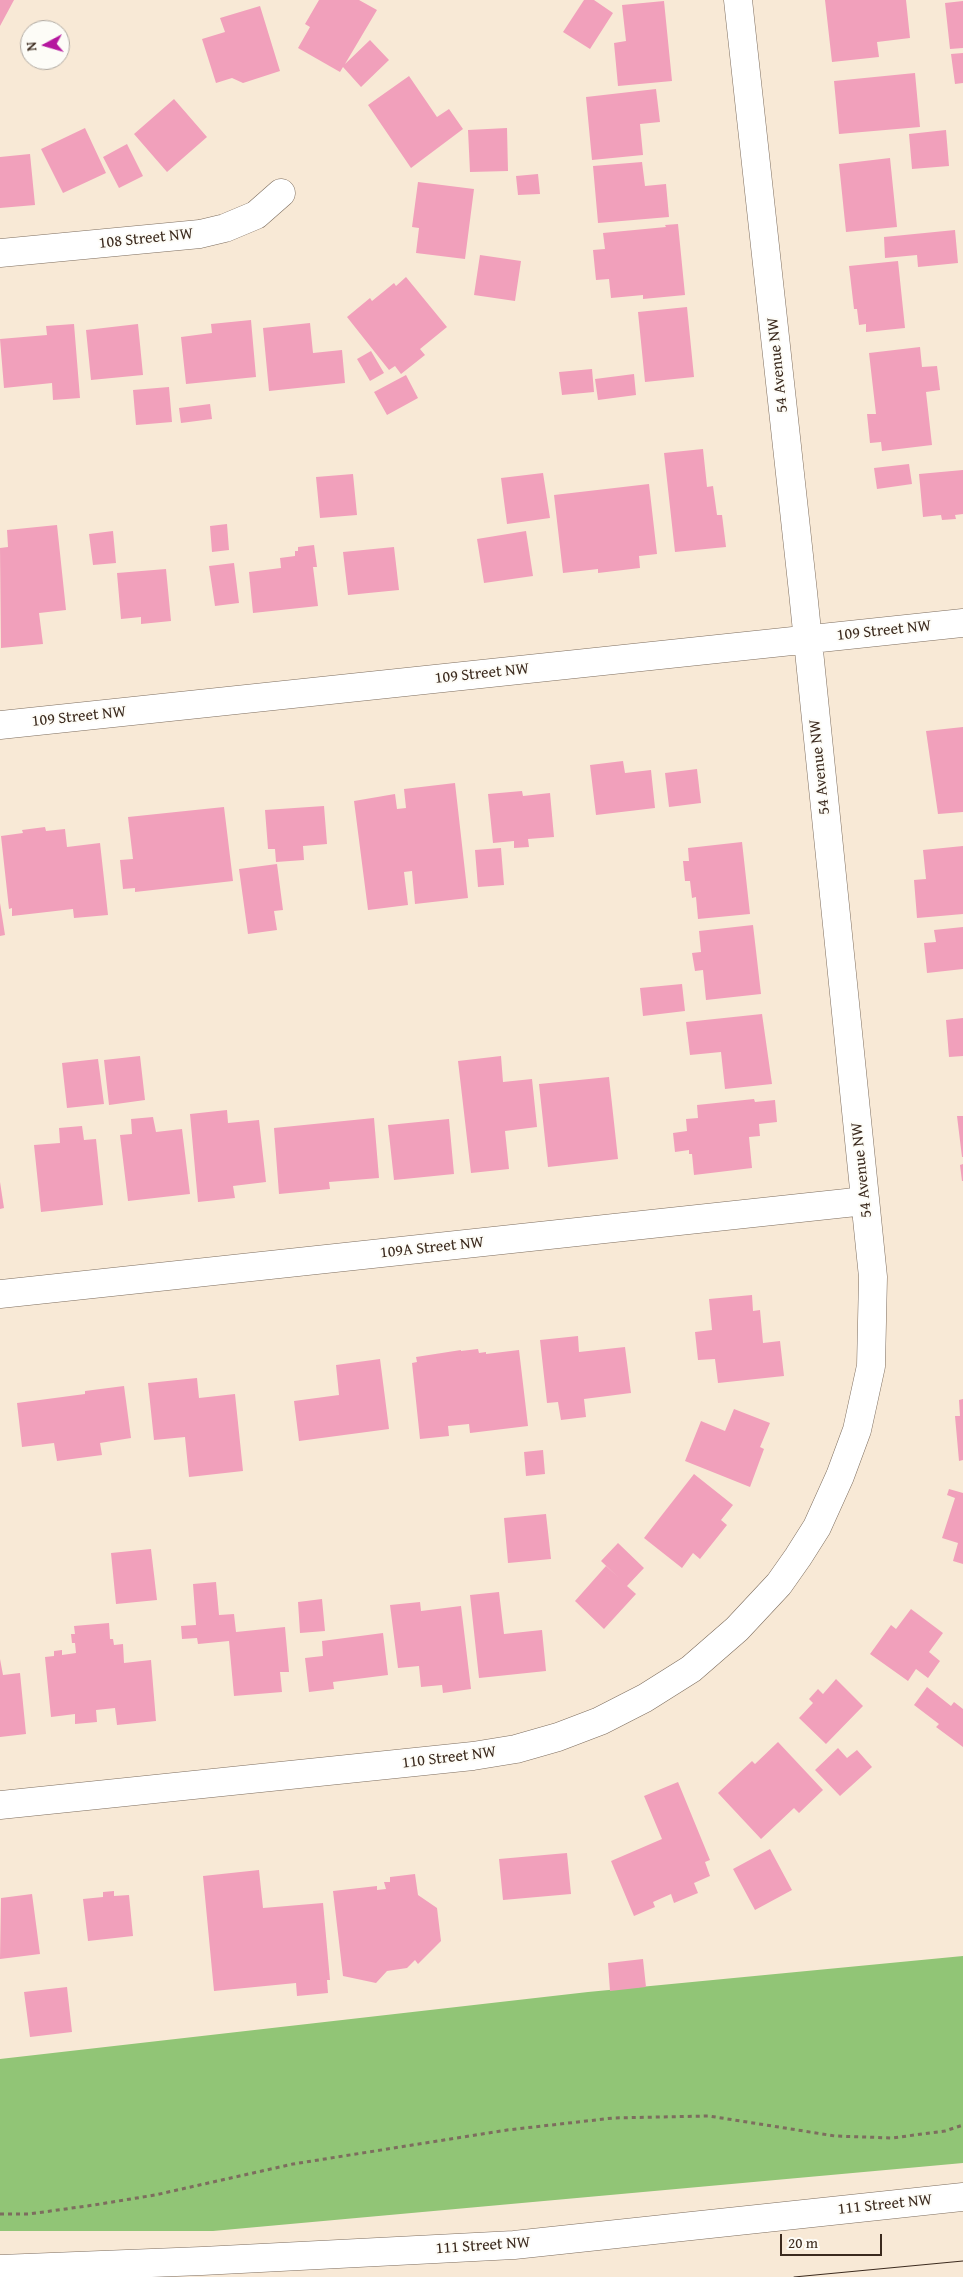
<!DOCTYPE html>
<html>
<head>
<meta charset="utf-8">
<style>
	body { margin:0 }
	#map { position:relative; width:963px; height:2277px; overflow:hidden; background:#f8e9d6; font-family:"Gentium Book Plus",serif }
	canvas { display:block }
	.north { position:absolute; left:20px; top:20px; width:50px; height:50px; box-sizing:border-box; background:#fdfcf7; border:1px solid #afa8a0; border-radius:50%; rotate:264deg; font-size:14px; font-weight:700; line-height:20px; text-align:center; color:#3b2a1e }
	.north::after { content:''; display:block; margin:auto; width:18px; height:22px; background:#b5179e; clip-path:polygon(50% 0,100% 100%,50% 72%,0 100%) }
	.scale { position:absolute; left:780px; top:2234px; width:102px; height:22px; box-sizing:border-box; border:2px solid #3b2a1e; border-top:0; padding-left:6px; font-size:15px; line-height:18px; white-space:nowrap; color:#3b2a1e; -webkit-text-stroke:4px #fdfcf7; paint-order:stroke }
</style>
</head>
<body>
<div id="map">
<canvas width="963" height="2277"></canvas>
<div class="north">N</div>
<div class="scale">20 m</div>
</div>
<script>
const ctx = document.querySelector('canvas').getContext('2d');
ctx.lineJoin = 'round';
function fill(path, color) { ctx.fillStyle = color; ctx.fill(path, 'evenodd'); }
const shape = rows => new Path2D(rows.map(r => 'M' + r).join(''));
function strokePath(path, color, width, dash) { ctx.strokeStyle = color; ctx.lineWidth = width; ctx.lineCap = dash ? 'butt' : 'round'; ctx.setLineDash(dash || []); ctx.stroke(path); }
function write(font, color, halo, rows, align = 'center') {
  ctx.font = font + ' "Gentium Book Plus",serif'; ctx.lineWidth = 4; ctx.setLineDash([]); ctx.textBaseline = 'middle'; ctx.strokeStyle = halo; ctx.fillStyle = color; for (const [text, x, y, turn = 0] of rows) {
    ctx.save(); ctx.translate(x, y); ctx.rotate((+turn || 0) * Math.PI / 180); ctx.textAlign = isNaN(turn) ? turn : align; if (halo) ctx.strokeText(text, 0, 0); ctx.fillText(text, 0, 0); ctx.restore();
  }
}
const green = shape([
	[963,1956,963,2163,213,2231,0,2231,0,2059,588,1992]
]);
const building = shape([
	[0,0,14,0,0,26],
	[319,0,359,0,377,10,345,64,370,40,389,60,361,87,343,67,340,72,298,48,310,27,305,24],
	[584,0,594,0,613,13,590,49,563,32],
	[825,0,906,0,910,38,877,42,879,57,832,62],
	[664,1,672,81,618,86,614,43,626,41,622,5],
	[963,1,963,48,950,49,945,3],
	[260,6,280,71,243,83,232,78,216,83,202,39,225,32,220,18],
	[963,53,963,83,955,84,951,54],
	[915,73,920,127,839,134,834,81],
	[409,76,437,117,449,109,463,129,411,168,368,105],
	[656,89,660,122,640,124,643,155,592,160,586,97],
	[174,99,207,137,167,172,134,134],
	[85,128,106,173,63,193,41,149],
	[507,128,508,171,470,172,468,130],
	[946,130,949,166,912,169,909,134],
	[127,144,143,176,119,188,103,157],
	[30,154,35,205,0,208,0,157],
	[890,158,897,227,846,232,839,164],
	[642,162,645,186,666,184,669,217,598,223,593,166],
	[538,174,540,194,518,195,516,176],
	[418,182,474,189,465,259,416,253,419,228,412,227],
	[678,224,685,295,643,299,643,295,611,298,609,279,596,280,593,250,605,249,603,233,666,227,665,225],
	[955,230,958,263,918,267,917,255,885,258,884,237],
	[480,255,521,261,515,301,474,295],
	[898,261,905,328,866,332,866,324,859,325,857,309,854,309,849,266],
	[406,277,447,327,420,349,425,355,401,374,395,366,389,370,347,317,370,298,372,301,394,283,396,286],
	[687,307,694,377,645,382,638,312],
	[251,320,256,377,186,384,181,337,212,333,211,324],
	[310,323,313,353,342,350,345,383,269,391,263,328],
	[74,324,80,398,53,400,52,383,4,388,0,339,47,335,46,326],
	[138,324,143,375,91,380,86,330],
	[920,347,922,367,937,366,940,390,926,392,932,445,882,451,881,442,870,443,867,414,876,414,869,353],
	[371,351,384,373,370,381,357,359],
	[592,369,594,392,562,395,559,372],
	[634,374,636,395,598,400,595,379],
	[406,375,418,398,387,415,374,392],
	[169,387,172,422,136,425,133,390],
	[210,404,212,419,181,423,179,408],
	[703,449,707,487,713,486,717,515,722,515,726,547,675,552,664,453],
	[909,464,912,484,877,489,874,468],
	[963,470,963,514,955,515,956,519,942,520,941,515,923,517,919,474],
	[543,473,550,518,507,524,501,478],
	[353,474,357,515,320,518,316,477],
	[649,484,657,554,639,556,640,568,598,573,598,569,563,573,554,495],
	[227,524,229,550,212,552,210,526],
	[57,525,66,610,39,613,43,644,1,648,0,548,8,547,7,530],
	[113,531,116,563,93,565,89,534],
	[526,531,533,576,484,583,477,539],
	[314,545,317,567,313,567,318,606,253,613,249,572,281,568,280,558,295,556,295,551,298,551,298,547],
	[394,547,399,590,348,595,343,552],
	[234,563,239,603,215,606,209,566],
	[166,569,171,621,141,624,141,617,121,619,117,573],
	[963,727,963,812,938,814,926,731],
	[623,761,625,773,651,770,655,808,596,815,590,765],
	[697,769,701,803,669,807,665,773],
	[455,783,468,898,415,904,412,871,404,872,408,905,368,910,354,801,395,794,397,809,406,808,404,789],
	[522,791,523,796,550,793,554,837,528,839,529,847,514,848,514,841,493,843,488,794],
	[324,806,327,844,303,846,304,860,276,862,275,849,268,849,265,810],
	[224,807,233,881,135,892,135,888,123,889,120,860,133,859,128,817],
	[45,827,46,831,65,829,67,847,100,843,108,915,74,918,73,909,12,916,12,908,9,909,1,836,23,833,22,830],
	[742,842,750,914,698,919,696,897,692,898,690,881,685,881,683,861,689,861,688,848],
	[963,846,963,914,917,918,914,880,926,879,923,850],
	[501,848,504,885,478,887,475,850],
	[277,864,283,910,274,911,277,930,248,934,239,869],
	[0,903,5,935,0,936],
	[753,925,761,994,706,1000,703,970,695,971,692,953,701,952,699,931],
	[963,927,963,969,927,973,924,943,936,942,934,930],
	[682,984,685,1011,643,1016,640,988],
	[762,1014,772,1084,725,1089,721,1052,690,1055,686,1022],
	[963,1018,963,1056,949,1057,946,1020],
	[140,1056,145,1100,109,1105,104,1060],
	[501,1056,503,1082,532,1079,537,1127,505,1131,509,1169,471,1173,458,1061],
	[98,1059,104,1104,67,1108,62,1063],
	[609,1077,618,1159,548,1167,539,1084],
	[754,1099,755,1102,775,1100,777,1122,759,1124,760,1136,749,1137,752,1168,694,1175,692,1154,689,1154,689,1150,675,1152,673,1133,687,1131,686,1119,698,1118,697,1105],
	[227,1110,228,1123,259,1120,266,1182,233,1186,235,1198,198,1202,190,1114],
	[957,1116,963,1116,963,1157,962,1157],
	[153,1117,156,1132,182,1129,190,1194,128,1201,120,1135,132,1134,131,1119],
	[374,1118,379,1178,329,1182,330,1189,279,1194,274,1128],
	[449,1119,454,1174,394,1180,388,1125],
	[82,1126,84,1140,96,1139,103,1205,41,1212,34,1145,60,1143,59,1128],
	[963,1164,963,1181,962,1181,960,1165],
	[0,1182,4,1208,0,1209],
	[752,1295,753,1311,760,1310,763,1343,780,1341,784,1376,718,1383,715,1359,698,1360,695,1332,712,1330,709,1299],
	[578,1336,579,1352,625,1347,631,1393,584,1399,586,1417,561,1420,558,1402,547,1403,540,1340],
	[478,1349,479,1353,486,1352,486,1354,519,1350,528,1426,470,1433,469,1424,448,1426,449,1436,420,1439,412,1363,417,1362,416,1357,461,1350,461,1351],
	[380,1359,389,1429,299,1441,294,1401,339,1395,336,1365],
	[197,1378,199,1398,235,1394,243,1471,189,1477,185,1437,154,1440,148,1383],
	[124,1386,131,1438,100,1443,102,1455,57,1461,54,1443,22,1447,17,1403,85,1394,85,1391],
	[963,1399,963,1460,959,1461,955,1416,960,1416,959,1400],
	[734,1409,770,1423,760,1447,764,1449,750,1487,685,1461,701,1421,725,1431],
	[543,1450,545,1474,526,1476,524,1452],
	[694,1474,733,1505,721,1520,727,1525,700,1559,693,1553,682,1568,644,1538],
	[949,1489,963,1493,963,1564,953,1561,958,1543,942,1538,955,1498,947,1495],
	[546,1514,551,1559,508,1563,504,1518],
	[618,1543,644,1568,627,1586,636,1594,604,1629,575,1601,606,1566,618,1577,601,1561],
	[151,1549,157,1600,116,1604,111,1553],
	[216,1582,219,1615,234,1614,236,1632,285,1627,289,1672,280,1672,282,1692,234,1696,229,1641,198,1644,197,1638,182,1639,181,1626,196,1625,193,1584],
	[499,1592,504,1634,542,1630,546,1671,479,1678,470,1595],
	[322,1599,325,1631,300,1633,298,1602],
	[420,1602,421,1611,461,1606,471,1689,443,1693,442,1685,421,1687,419,1666,398,1668,390,1605],
	[911,1609,943,1633,929,1652,940,1661,928,1678,916,1669,908,1681,870,1654,891,1625,896,1629],
	[109,1623,110,1639,113,1639,114,1645,123,1644,124,1663,151,1660,156,1721,117,1725,115,1708,96,1710,97,1722,75,1724,75,1714,51,1717,45,1657,54,1656,54,1651,62,1650,62,1655,76,1653,75,1643,72,1643,71,1634,75,1634,74,1626],
	[383,1633,388,1675,333,1682,334,1689,309,1692,305,1658,323,1656,322,1641],
	[0,1659,3,1675,20,1673,26,1734,0,1737],
	[836,1679,863,1706,826,1744,799,1718,813,1703,809,1699,818,1689,823,1694],
	[927,1687,951,1706,954,1702,963,1709,963,1747,936,1727,939,1724,914,1705],
	[778,1742,823,1790,799,1813,794,1808,761,1839,718,1793,752,1761,755,1764],
	[838,1748,847,1758,857,1750,872,1767,840,1796,815,1770],
	[678,1782,710,1860,705,1862,710,1876,694,1883,698,1893,674,1903,671,1894,653,1902,655,1907,634,1916,611,1861,662,1839,644,1796],
	[770,1849,792,1890,755,1910,733,1869],
	[567,1853,571,1894,503,1900,499,1859],
	[259,1870,263,1908,323,1903,330,1980,327,1980,328,1993,297,1996,296,1983,214,1991,203,1876],
	[415,1874,418,1895,437,1908,441,1941,418,1964,415,1960,407,1968,387,1971,376,1983,343,1976,333,1891,377,1886,377,1890,386,1889,384,1882,390,1882,390,1877],
	[114,1891,114,1896,129,1895,133,1936,88,1941,83,1899,103,1897,103,1892],
	[32,1894,40,1954,0,1959,1,1898],
	[643,1959,646,1987,610,1991,608,1963],
	[67,1987,72,2032,30,2037,24,1992]
]);
const path = shape([
	[0,2214,29,2214,94,2205,155,2195,293,2164,507,2130,613,2118,709,2116,835,2136,892,2138,945,2131,963,2125]
]);
const minor = shape([
	[0,253,200,234,225,228,256,215,281,193],
	[0,725,963,623],
	[0,1294,865,1201],
	[0,1805,473,1756,516,1749,558,1737,600,1721,645,1698,691,1669,737,1629,779,1584,798,1557,817,1527,840,1476,857,1430,871,1366,873,1277,803,592,738,0]
]);
const major = shape([
	[0,2269,202,2261,514,2245,963,2197]
]);
const tram = shape([
	[794,2277,963,2261]
]);
const streetNames = [
	["108 Street NW",146,239,-6],
	["54 Avenue NW",778,365,-96],
	["109 Street NW",884,631,-6],
	["109 Street NW",482,674,-6],
	["109 Street NW",79,717,-6],
	["54 Avenue NW",820,767,-96],
	["54 Avenue NW",862,1170,-96],
	["109A Street NW",432,1248,-6],
	["110 Street NW",449,1758,-7],
	["111 Street NW",885,2205,-6],
	["111 Street NW",483,2246,-4]
];
fill(green, '#91c576');
fill(building, '#f1a0bb');
strokePath(minor, '#7d6d5e', 29);
strokePath(major, '#7d6d5e', 29);
strokePath(path, '#7d6d5e', 3, [4, 4]);
strokePath(minor, '#fff', 28);
strokePath(major, '#fff', 28);
strokePath(tram, '#3b2a1e', 1);
write('16px', '#3b2a1e', '#fdfcf7', streetNames);
</script>
</body>
</html>
